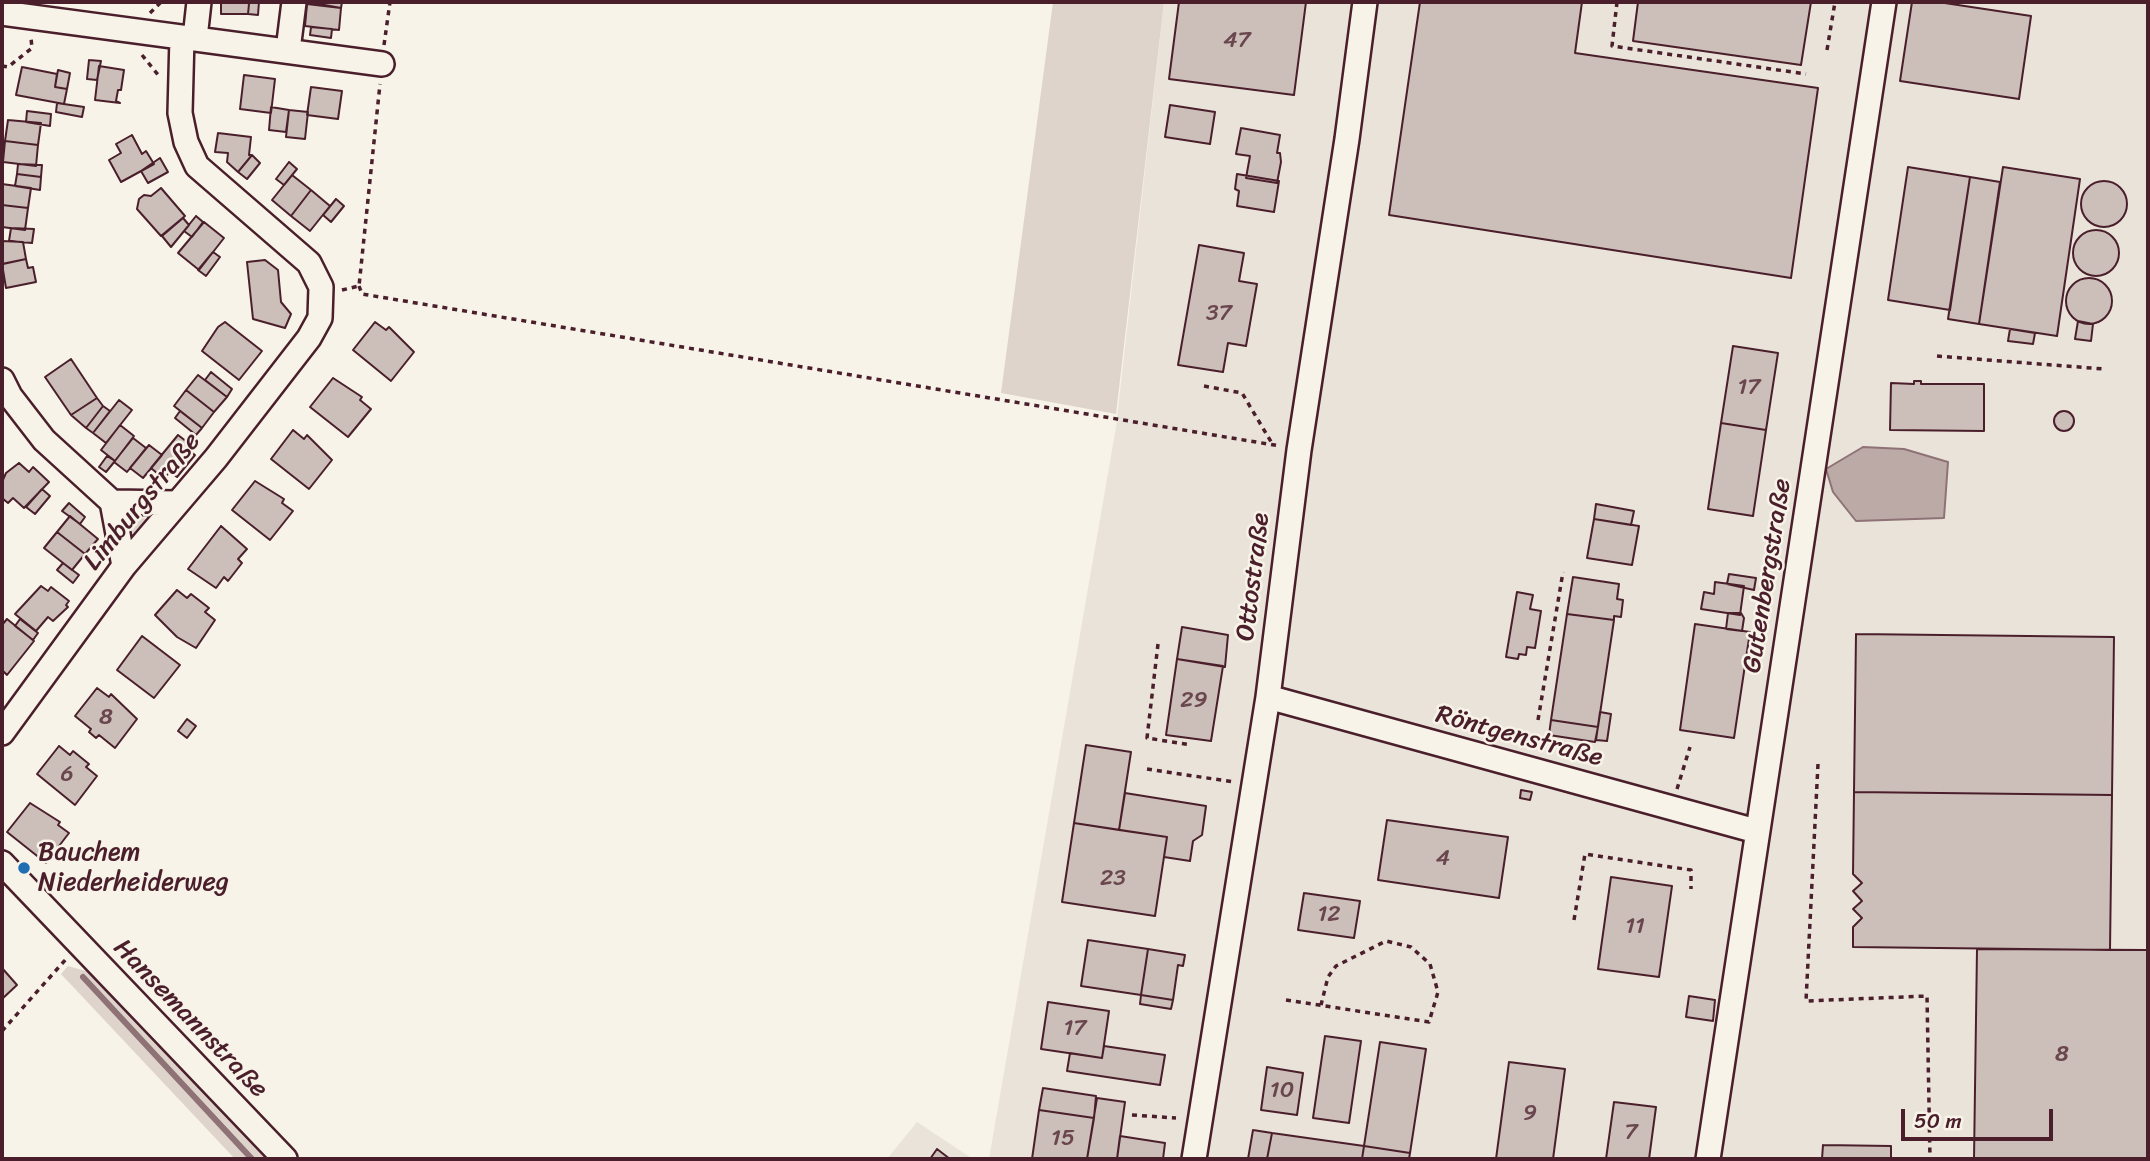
<!DOCTYPE html>
<html>
<head>
<meta charset="utf-8">
<style>
	body { margin:0 }
	#map { position:relative; width:2150px; height:1161px; overflow:hidden; background:#f7f3e8; font-family:Sriracha,sans-serif }
	canvas { display:block }
	.frame { position:absolute; inset:0; border:4px solid #4a1f2b; pointer-events:none }
	.scale { position:absolute; left:1901px; top:1109px; width:152px; height:32px; box-sizing:border-box; border:4px solid #4a1f2b; border-top:0; padding-left:9px; font-size:21px; line-height:24px; white-space:nowrap; color:#4a1f2b; -webkit-text-stroke:5px #f7f3e8; paint-order:stroke }
</style>
</head>
<body>
<div id="map">
<canvas width="2150" height="1161"></canvas>
<div class="frame"></div>
<div class="scale">50 m</div>
</div>
<script>
const ctx = document.querySelector('canvas').getContext('2d');
ctx.lineJoin = 'round';
function fill(path, color) { ctx.fillStyle = color; ctx.fill(path, 'evenodd'); }
const shape = rows => new Path2D(rows.map(r => 'M' + r).join(''));
function strokePath(path, color, width, dash) { ctx.strokeStyle = color; ctx.lineWidth = width; ctx.lineCap = dash ? 'butt' : 'round'; ctx.setLineDash(dash || []); ctx.stroke(path); }
function write(font, color, halo, rows, align = 'center') {
  ctx.font = font + ' Sriracha,sans-serif'; ctx.lineWidth = 5; ctx.setLineDash([]); ctx.textBaseline = 'middle'; ctx.strokeStyle = halo; ctx.fillStyle = color; for (const [text, x, y, turn = 0] of rows) {
    ctx.save(); ctx.translate(x, y); ctx.rotate((+turn || 0) * Math.PI / 180); ctx.textAlign = isNaN(turn) ? turn : align; if (halo) ctx.strokeText(text, 0, 0); ctx.fillText(text, 0, 0); ctx.restore();
  }
}
const built = shape([
	[1164,2,2148,2,2148,1159,989,1159,1116,427],
	[917,1122,973,1159,887,1159]
]);
const green = shape([
	[1053,2,1164,2,1116,414,1001,393],
	[126,516,149,519,134,537],
	[68,966,89,972,266,1159,235,1159,61,974]
]);
const water = shape([
	[1863,447,1904,449,1948,462,1944,518,1856,521,1833,492,1826,469,1863,447]
]);
const stream = shape([
	[83,977,252,1159]
]);
const building = shape([
	[221,2,246,2,249,4,248,14,221,14,221,2],
	[246,2,259,2,258,15,248,14,249,4,246,2],
	[308,2,342,2,341,8,308,2],
	[1179,2,1306,2,1294,95,1169,79,1179,2],
	[1420,2,1582,2,1575,53,1818,88,1791,278,1389,215,1420,2],
	[1638,2,1811,2,1801,65,1633,41,1638,2],
	[1912,2,1938,2,2031,16,2019,99,1900,81,1912,2],
	[307,4,341,8,339,30,305,26,307,4],
	[311,27,332,29,331,38,310,35,311,27],
	[89,60,101,61,97,80,87,79,89,60],
	[99,66,124,70,121,90,118,90,116,101,120,103,95,100,99,66],
	[22,67,57,74,55,87,67,89,64,104,16,95,22,67],
	[58,70,70,73,67,89,55,87,58,70],
	[244,75,275,79,271,113,240,109,244,75],
	[311,87,342,91,338,119,307,115,311,87],
	[57,103,84,107,82,117,56,112,57,103],
	[1170,105,1215,112,1210,144,1165,137,1170,105],
	[271,107,289,110,286,132,269,130,271,107],
	[289,110,308,112,305,139,286,137,289,110],
	[27,111,51,114,50,126,26,122,27,111],
	[8,120,41,123,38,145,5,141,8,120],
	[1241,128,1280,135,1277,153,1280,153,1281,162,1277,183,1246,178,1250,156,1236,154,1241,128],
	[218,133,251,137,249,155,252,155,238,172,227,162,228,153,215,152,218,133],
	[132,135,142,154,146,151,154,164,121,182,109,160,121,153,116,144,132,135],
	[5,141,38,145,36,166,3,162,5,141],
	[252,155,260,163,247,179,238,172,252,155],
	[160,158,168,172,148,183,141,171,160,158],
	[289,162,297,169,284,185,276,179,289,162],
	[18,164,42,165,41,177,17,174,18,164],
	[1908,167,1970,177,1950,310,1888,300,1908,167],
	[2003,167,2080,179,2057,336,1979,324,2003,167],
	[17,174,41,177,40,190,15,186,17,174],
	[1237,174,1279,181,1274,212,1237,206,1239,191,1235,189,1237,174],
	[292,175,311,190,291,216,272,200,292,175],
	[1970,177,2000,182,1979,324,1948,319,1970,177],
	'2081 204a23 23 0 1 1 46 0a23 23 0 1 1-46 0Z',
	[2,184,31,188,28,208,2,205,2,184],
	[161,188,185,216,161,236,137,209,139,199,144,195,151,196,161,188],
	[311,190,330,206,310,231,291,216,311,190],
	[336,199,344,206,331,222,323,215,336,199],
	[2,205,28,208,25,230,2,227,2,205],
	[196,216,203,222,192,237,184,231,196,216],
	[183,218,189,225,171,247,162,236,183,218],
	[204,222,224,238,199,270,178,253,204,222],
	[11,228,34,229,32,243,9,241,11,228],
	'2073 253a23 23 0 1 1 46 0a23 23 0 1 1-46 0Z',
	[2,241,23,242,26,259,3,264,2,241],
	[1199,245,1244,253,1239,281,1257,284,1246,346,1228,343,1223,372,1178,365,1199,245],
	[213,252,220,257,206,276,198,270,213,252],
	[26,259,28,268,33,267,36,282,6,288,2,264,26,259],
	[265,260,278,270,281,302,291,314,285,328,253,319,247,262,265,260],
	'2066 301a23 23 0 1 1 46 0a23 23 0 1 1-46 0Z',
	[2078,321,2093,324,2091,341,2075,339,2078,321],
	[225,322,262,351,239,380,202,351,218,327,225,322],
	[375,322,386,330,389,327,414,352,391,381,353,350,375,322],
	[2010,329,2035,333,2033,344,2008,341,2010,329],
	[1733,346,1778,353,1766,430,1721,423,1733,346],
	[71,359,97,398,71,415,45,377,71,359],
	[211,372,232,389,227,397,205,380,211,372],
	[198,375,227,397,214,412,186,390,198,375],
	[333,378,362,397,360,400,371,409,348,437,310,407,333,378],
	[1914,381,1921,381,1921,384,1984,384,1984,431,1890,430,1891,383,1914,384,1914,381],
	[186,390,214,412,202,428,174,406,186,390],
	[97,398,103,406,86,428,71,415,97,398],
	[119,400,132,410,106,443,93,433,119,400],
	[103,406,110,411,93,433,86,428,103,406],
	'2054 421a10 10 0 1 1 20 0a10 10 0 1 1-20 0Z',
	[180,411,202,428,196,435,175,418,180,411],
	[1721,423,1766,430,1753,516,1708,509,1721,423],
	[120,425,134,436,115,461,101,450,120,425],
	[293,430,304,439,307,435,332,460,309,489,271,459,293,430],
	[178,435,191,445,164,479,151,468,178,435],
	[133,438,146,448,127,472,114,462,133,438],
	[149,445,162,455,143,478,130,468,149,445],
	[187,449,195,455,177,477,170,472,187,449],
	[107,456,115,461,106,472,99,467,107,456],
	[19,463,29,472,33,467,49,482,24,508,13,498,8,503,2,498,2,482,6,473,19,463],
	[255,481,284,499,282,503,293,511,270,540,232,510,255,481],
	[42,489,50,496,35,514,26,507,42,489],
	[69,503,85,517,80,524,62,511,69,503],
	[1596,504,1634,511,1631,525,1594,519,1596,504],
	[70,516,98,539,85,554,57,532,70,516],
	[1594,519,1639,526,1632,565,1587,558,1594,519],
	[221,526,247,549,238,559,242,563,228,581,224,577,216,588,188,569,221,526],
	[57,532,85,554,72,570,44,548,57,532],
	[63,563,79,575,73,583,57,570,63,563],
	[1729,574,1756,578,1754,590,1727,584,1729,574],
	[1573,577,1619,584,1617,599,1623,600,1621,617,1614,616,1614,620,1567,614,1573,577],
	[1715,582,1744,586,1740,615,1701,609,1704,592,1714,594,1715,582],
	[41,586,48,591,51,587,69,601,66,605,68,607,53,621,48,617,36,631,15,614,41,586],
	[177,590,187,598,191,594,209,608,205,612,215,620,196,648,177,637,155,615,177,590],
	[1517,592,1533,595,1530,609,1541,611,1535,648,1527,647,1526,655,1519,654,1518,659,1506,657,1517,592],
	[1728,613,1741,613,1744,618,1742,631,1726,629,1728,613],
	[1567,614,1614,620,1598,727,1551,720,1567,614],
	[7,619,34,641,7,675,2,670,2,625,7,619],
	[20,619,38,633,33,640,15,626,20,619],
	[1695,624,1750,632,1734,738,1680,730,1695,624],
	[1182,627,1228,635,1225,667,1177,659,1182,627],
	[1856,634,2114,637,2112,795,1854,792,1856,634],
	[142,636,180,665,154,698,117,670,142,636],
	[1177,659,1223,666,1211,741,1166,735,1177,659],
	[97,688,109,697,111,694,137,719,115,748,99,735,96,738,89,732,91,729,75,716,97,688],
	[1600,712,1611,714,1607,741,1596,740,1600,712],
	[187,719,196,726,187,738,178,731,187,719],
	[1551,720,1598,727,1595,742,1549,735,1551,720],
	[1086,745,1131,752,1119,830,1074,823,1086,745],
	[59,746,70,755,73,751,89,764,86,767,97,776,75,805,37,774,59,746],
	[1521,790,1532,792,1530,800,1520,798,1521,790],
	[1854,792,2112,795,2110,950,1853,947,1853,927,1862,918,1853,909,1862,901,1853,891,1862,883,1853,874,1854,792],
	[1125,793,1206,806,1202,835,1193,841,1190,861,1164,857,1167,837,1119,830,1125,793],
	[30,803,60,822,58,825,69,833,46,863,7,832,30,803],
	[1387,820,1508,837,1499,898,1378,880,1387,820],
	[1074,823,1167,837,1155,916,1062,902,1074,823],
	[1611,877,1672,886,1659,977,1598,969,1611,877],
	[1304,893,1360,901,1354,938,1298,930,1304,893],
	[1088,940,1148,949,1141,995,1081,986,1088,940],
	[1148,949,1185,955,1183,966,1178,965,1173,1000,1141,995,1148,949],
	[1977,949,2148,950,2148,1159,1974,1159,1977,949],
	[2,968,17,985,2,999,2,968],
	[1141,995,1173,1000,1171,1009,1140,1004,1141,995],
	[1689,996,1715,1000,1713,1021,1686,1017,1689,996],
	[1048,1002,1109,1011,1102,1058,1041,1049,1048,1002],
	[1325,1036,1361,1041,1349,1123,1313,1118,1325,1036],
	[1380,1042,1426,1049,1410,1153,1364,1146,1380,1042],
	[1104,1046,1165,1055,1160,1085,1067,1071,1070,1053,1102,1058,1104,1046],
	[1509,1062,1565,1069,1553,1159,1496,1159,1509,1062],
	[1267,1067,1303,1073,1297,1115,1261,1110,1267,1067],
	[1043,1088,1096,1096,1094,1118,1039,1110,1043,1088],
	[1097,1098,1125,1102,1117,1159,1087,1159,1097,1098],
	[1614,1102,1656,1107,1649,1159,1606,1159,1614,1102],
	[1039,1110,1094,1118,1087,1159,1032,1159,1039,1110],
	[1253,1130,1272,1133,1267,1159,1248,1159,1253,1130],
	[1272,1133,1364,1146,1362,1159,1267,1159,1272,1133],
	[1120,1136,1165,1143,1163,1159,1117,1159,1120,1136],
	[1823,1145,1891,1146,1891,1159,1822,1159,1823,1145],
	[1364,1146,1410,1153,1409,1159,1362,1159,1364,1146],
	[937,1149,950,1159,930,1159,937,1149]
]);
const path = shape([
	[1617,2,1612,46,1806,74],
	[150,13,161,2],
	[384,45,390,2],
	[1827,50,1835,2],
	[142,55,159,76],
	[2,66,8,67,32,48,31,38],
	[359,286,362,294,1280,446],
	[342,290,359,286,380,84],
	[1937,356,2104,369],
	[1204,386,1242,393,1273,445],
	[1158,644,1147,738,1191,745],
	[1538,720,1563,572],
	[1818,764,1806,1001,1927,996,1930,1159],
	[1147,769,1234,782],
	[1677,789,1690,747],
	[1574,920,1585,854,1691,870,1691,889],
	[1286,1000,1429,1022,1438,992,1430,964,1411,947,1386,941,1336,966,1328,977,1321,1005],
	[2,1031,67,958],
	[1132,1115,1176,1118]
]);
const minor = shape([
	[2,13,382,64],
	[195,38,199,2],
	[288,50,294,2],
	[2,380,10,396,44,440,112,502,124,566],
	[112,502,177,503],
	[1268,697,1756,831],
	[2,733,124,566,216,458,309,338,320,318,321,287,309,263,197,166,186,142,180,113,182,37],
	[2,863,285,1159],
	[1194,1159,1268,697,1299,450,1347,139,1365,2],
	[1708,1159,1884,2]
]);
const markers = [
	[24,868,7,"#1f6fb2"]
];
const numberNames = [
	["47",1237,41],
	["37",1219,314],
	["17",1749,388],
	["29",1194,701],
	["8",106,718],
	["6",67,775],
	["4",1443,859],
	["23",1113,879],
	["12",1329,915],
	["11",1635,927],
	["17",1075,1029],
	["8",2062,1055],
	["10",1282,1091],
	["9",1530,1114],
	["7",1631,1133],
	["15",1063,1139]
];
const streetNames = [
	["Limburgstraße",143,502,-51],
	["Gutenbergstraße",1768,576,-81],
	["Ottostraße",1254,577,-83],
	["Röntgenstraße",1519,737,15],
	["Hansemannstraße",190,1019,46]
];
const poiNames = [
	["Bauchem",38,853],
	["Niederheiderweg",38,883]
];
fill(built, '#eae3da');
fill(green, '#ded4cc');
fill(water, '#bcaaa7');
strokePath(water, '#8e7275', 2);
strokePath(stream, '#8e7275', 6);
fill(building, '#ccbfb9');
strokePath(building, '#4a1f2b', 2);
strokePath(minor, '#4a1f2b', 28);
strokePath(path, '#4a1f2b', 3.5, [5, 5]);
strokePath(minor, '#f7f3e8', 23);
for (const [x, y, r, color] of markers) { const dot = new Path2D(); dot.arc(x, y, r, 0, 2 * Math.PI); ctx.fillStyle = color; ctx.fill(dot); strokePath(dot, '#f7f3e8', 2.5); }
write('23px', '#6a474e', null, numberNames);
write('26px', '#4a1f2b', '#f7f3e8', streetNames);
write('26px', '#4a1f2b', '#f7f3e8', poiNames, 'left');
</script>
</body>
</html>
